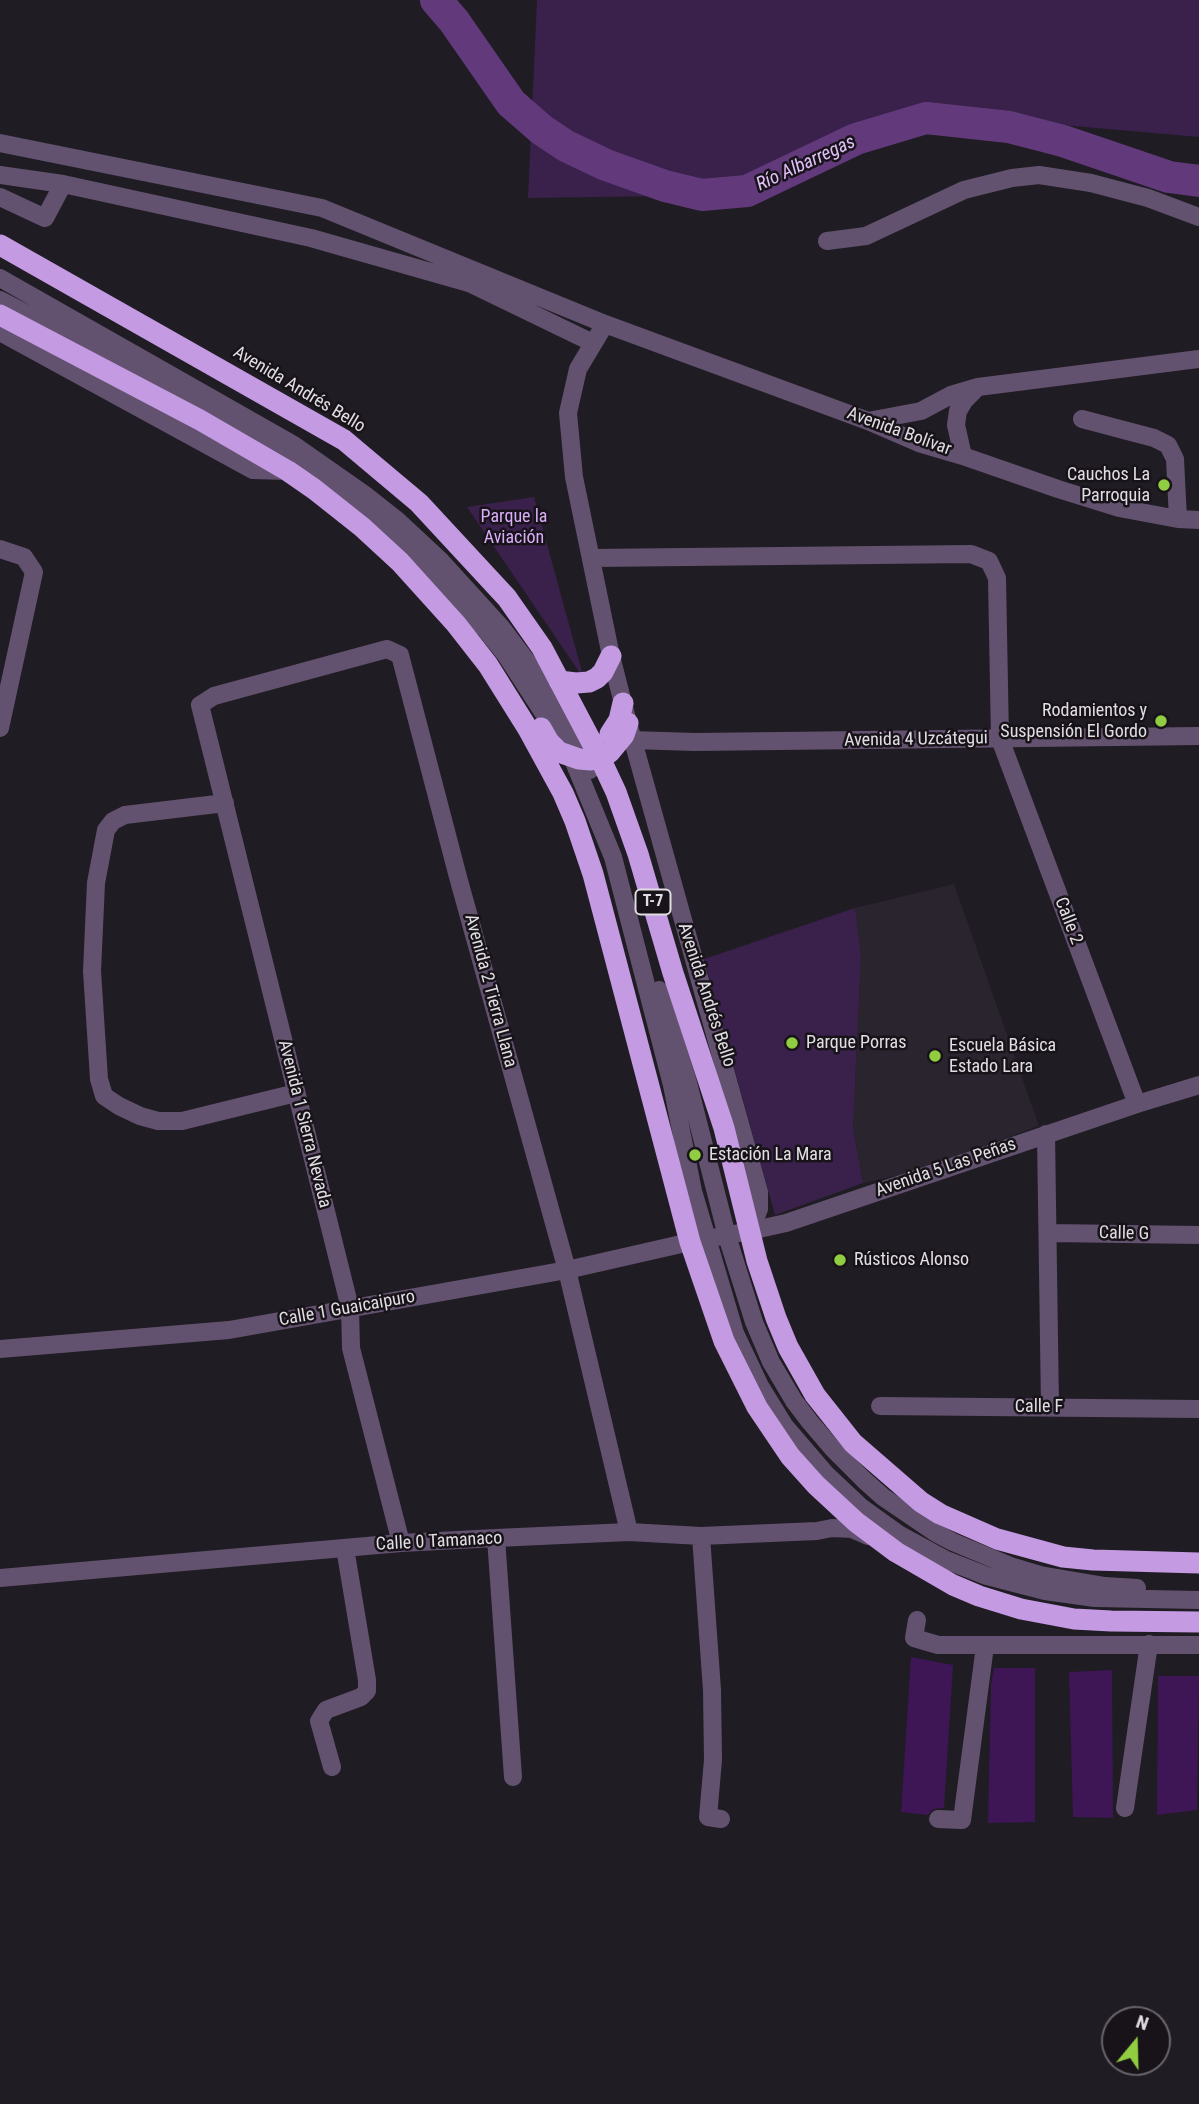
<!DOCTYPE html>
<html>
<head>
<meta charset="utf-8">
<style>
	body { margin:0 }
	#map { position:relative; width:1199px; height:2104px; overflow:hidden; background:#201c23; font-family:"Roboto Condensed",sans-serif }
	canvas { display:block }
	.north { position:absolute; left:1101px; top:2006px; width:70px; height:70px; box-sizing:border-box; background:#171319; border:2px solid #68646a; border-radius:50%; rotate:19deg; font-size:19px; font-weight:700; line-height:28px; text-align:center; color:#e1dee3 }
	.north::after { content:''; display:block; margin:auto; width:24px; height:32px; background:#90cd41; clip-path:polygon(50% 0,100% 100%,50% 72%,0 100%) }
</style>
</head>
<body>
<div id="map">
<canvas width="1199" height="2104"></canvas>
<div class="north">N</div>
</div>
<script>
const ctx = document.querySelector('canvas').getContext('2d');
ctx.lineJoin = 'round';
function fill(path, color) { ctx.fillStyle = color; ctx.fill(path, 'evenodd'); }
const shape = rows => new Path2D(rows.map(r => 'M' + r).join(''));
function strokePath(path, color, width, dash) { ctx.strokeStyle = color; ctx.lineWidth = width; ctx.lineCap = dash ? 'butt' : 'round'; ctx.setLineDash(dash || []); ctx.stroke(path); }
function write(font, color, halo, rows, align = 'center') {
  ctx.font = font + ' "Roboto Condensed",sans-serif'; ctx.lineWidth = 5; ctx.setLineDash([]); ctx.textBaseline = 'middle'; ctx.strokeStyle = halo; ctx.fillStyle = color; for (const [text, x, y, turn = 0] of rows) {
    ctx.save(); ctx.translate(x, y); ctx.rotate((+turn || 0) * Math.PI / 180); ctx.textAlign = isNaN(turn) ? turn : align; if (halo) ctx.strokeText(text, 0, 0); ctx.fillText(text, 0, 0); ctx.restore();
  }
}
const built = shape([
	[954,884,1039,1126,908,1173,863,1183,853,1128,861,955,855,908]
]);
const green = shape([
	[537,0,1199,0,1199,137,959,116,909,119,738,195,528,198],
	[534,497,584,679,467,507],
	[855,908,861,955,853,1128,863,1183,775,1215,704,959]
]);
const river = shape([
	[436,0,454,21,511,103,542,130,566,146,606,165,665,186,702,195,747,191,856,139,926,118,1009,127,1063,141,1169,177,1199,181]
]);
const building = shape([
	[911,1657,953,1665,944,1808,933,1809,928,1815,901,1812],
	[994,1668,1035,1668,1035,1822,988,1823,991,1685],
	[1112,1670,1113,1818,1073,1817,1069,1672],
	[1158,1676,1199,1676,1197,1810,1157,1815]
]);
const minor = shape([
	[0,143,322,208,605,324,868,421,919,443,963,456,1058,489,1119,508,1178,519,1199,520],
	[0,175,63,184,311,238,469,283,593,343],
	[0,197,45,218,63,184],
	[827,241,866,236,964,190,1012,178,1039,175,1091,183,1148,198,1199,217],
	[0,278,294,445,364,494,397,520,440,560,501,627,540,679,573,731,590,770],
	[0,300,147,376,237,427,310,471,353,503,395,541,485,629,506,655,572,757,613,857,672,1085,693,1191,735,1333,760,1386,784,1425,826,1474,861,1507,900,1535,946,1560,987,1576,1045,1591,1095,1598,1199,1600],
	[605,324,578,369,568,413,574,477,611,656,628,723,759,1192,759,1209,750,1231],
	[0,332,253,470,288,471],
	[1082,419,1154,438,1168,445,1175,459,1178,519],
	[868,421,921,411,951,395,978,387,1199,359],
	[963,456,956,425,958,411,964,401,975,390],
	[0,549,24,557,34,572,0,728],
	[592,558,971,554,989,561,997,578,1000,739,1137,1104],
	[632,740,695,742,1199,736],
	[225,803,125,815,113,821,106,830,96,883,92,971,99,1079,104,1096,119,1106,140,1116,158,1121,182,1121,296,1093],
	[659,990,687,1079,727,1236,754,1322,771,1362,794,1401,810,1422,833,1449,864,1480,883,1497,936,1533,953,1542,1013,1567,1040,1575,1105,1586,1137,1588],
	[1046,1134,1050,1407],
	[1049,1233,1199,1235],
	[0,1349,229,1330,567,1270,690,1242,750,1231,786,1223,1137,1104,1199,1085],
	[880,1406,1199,1409],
	[701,1536,712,1690,713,1760,708,1817,721,1819],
	[496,1538,513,1777],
	[401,1543,351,1348,350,1308,200,705,214,696,387,649,400,655,458,877,567,1270,629,1532],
	[0,1578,401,1543,496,1538,629,1532,701,1536,817,1531,832,1528,852,1529,868,1536],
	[917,1620,914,1638,938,1645,1199,1645],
	[332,1767,319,1721,326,1710,361,1697,367,1691,367,1680,345,1548],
	[1125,1808,1149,1644],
	[938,1819,962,1820,985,1646]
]);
const highway = shape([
	[0,245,344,440,419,503,507,598,542,648,600,758,616,792,638,854,673,973,724,1128,757,1261,776,1318,788,1347,815,1395,853,1443,921,1502,940,1514,997,1539,1063,1557,1093,1560,1199,1563],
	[0,315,200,420,288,471,314,489,362,527,400,562,456,624,488,665,528,729,563,793,575,821,593,874,690,1242,724,1341,757,1407,790,1456,816,1485,856,1522,896,1552,953,1585,979,1596,1021,1609,1074,1619,1111,1621,1199,1622],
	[559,681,576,683,589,682,597,678,603,672,611,656],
	[541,728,549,742,559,752,579,759,591,760,605,756,610,752,624,735,628,723],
	[610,734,619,720,623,703]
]);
const markers = [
	[1164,485,7,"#90cd41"],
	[1161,721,7,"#90cd41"],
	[792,1043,7,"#90cd41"],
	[935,1056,7,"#90cd41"],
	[695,1155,7,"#90cd41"],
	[840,1260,7,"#90cd41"]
];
const shields = [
	[653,902,35]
];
const shieldNames = [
	["T-7",653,902]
];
const streetNames = [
	["Avenida Andrés Bello",299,390,31],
	["Avenida Bolívar",899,432,20],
	["Avenida 4 Uzcátegui",916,740,-1],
	["Calle 2",1068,921,69],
	["Avenida 2 Tierra Llana",490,991,75],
	["Avenida Andrés Bello",706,995,72],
	["Avenida 1 Sierra Nevada",304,1124,76],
	["Avenida 5 Las Peñas",946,1168,-19],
	["Calle G",1124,1234,1],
	["Calle 1 Guaicaipuro",347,1309,-10],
	["Calle F",1039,1407],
	["Calle 0 Tamanaco",439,1542,-3]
];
const poiNames = [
	["Cauchos La",1150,475,"right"],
	["Parroquia",1150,496,"right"],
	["Rodamientos y",1147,711,"right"],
	["Suspensión El Gordo",1147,732,"right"],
	["Parque Porras",806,1043],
	["Escuela Básica",949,1046],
	["Estado Lara",949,1067],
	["Estación La Mara",709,1155],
	["Rústicos Alonso",854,1260]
];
const parkNames = [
	["Parque la",514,517],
	["Aviación",514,538]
];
const waterNames = [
	["Río Albarregas",806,164,-25]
];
fill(built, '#2a242f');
fill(green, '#3a214b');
strokePath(river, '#623a7c', 32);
fill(building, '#3e1555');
strokePath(minor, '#63526f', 18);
strokePath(highway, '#c49ae3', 21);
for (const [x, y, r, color] of markers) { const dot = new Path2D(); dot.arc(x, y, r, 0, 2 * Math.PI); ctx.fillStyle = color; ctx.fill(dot); strokePath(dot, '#171319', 2.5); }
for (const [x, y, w] of shields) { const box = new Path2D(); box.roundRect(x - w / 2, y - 12.5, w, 25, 5); ctx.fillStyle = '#171319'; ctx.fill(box); strokePath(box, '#e1dee3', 2); }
write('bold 16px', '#e1dee3', null, shieldNames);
write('18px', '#e1dee3', '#171319', streetNames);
write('18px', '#e1dee3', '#171319', poiNames, 'left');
write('18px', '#daaefa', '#171319', parkNames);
write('italic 19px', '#e1c0fa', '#171319', waterNames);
</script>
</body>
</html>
